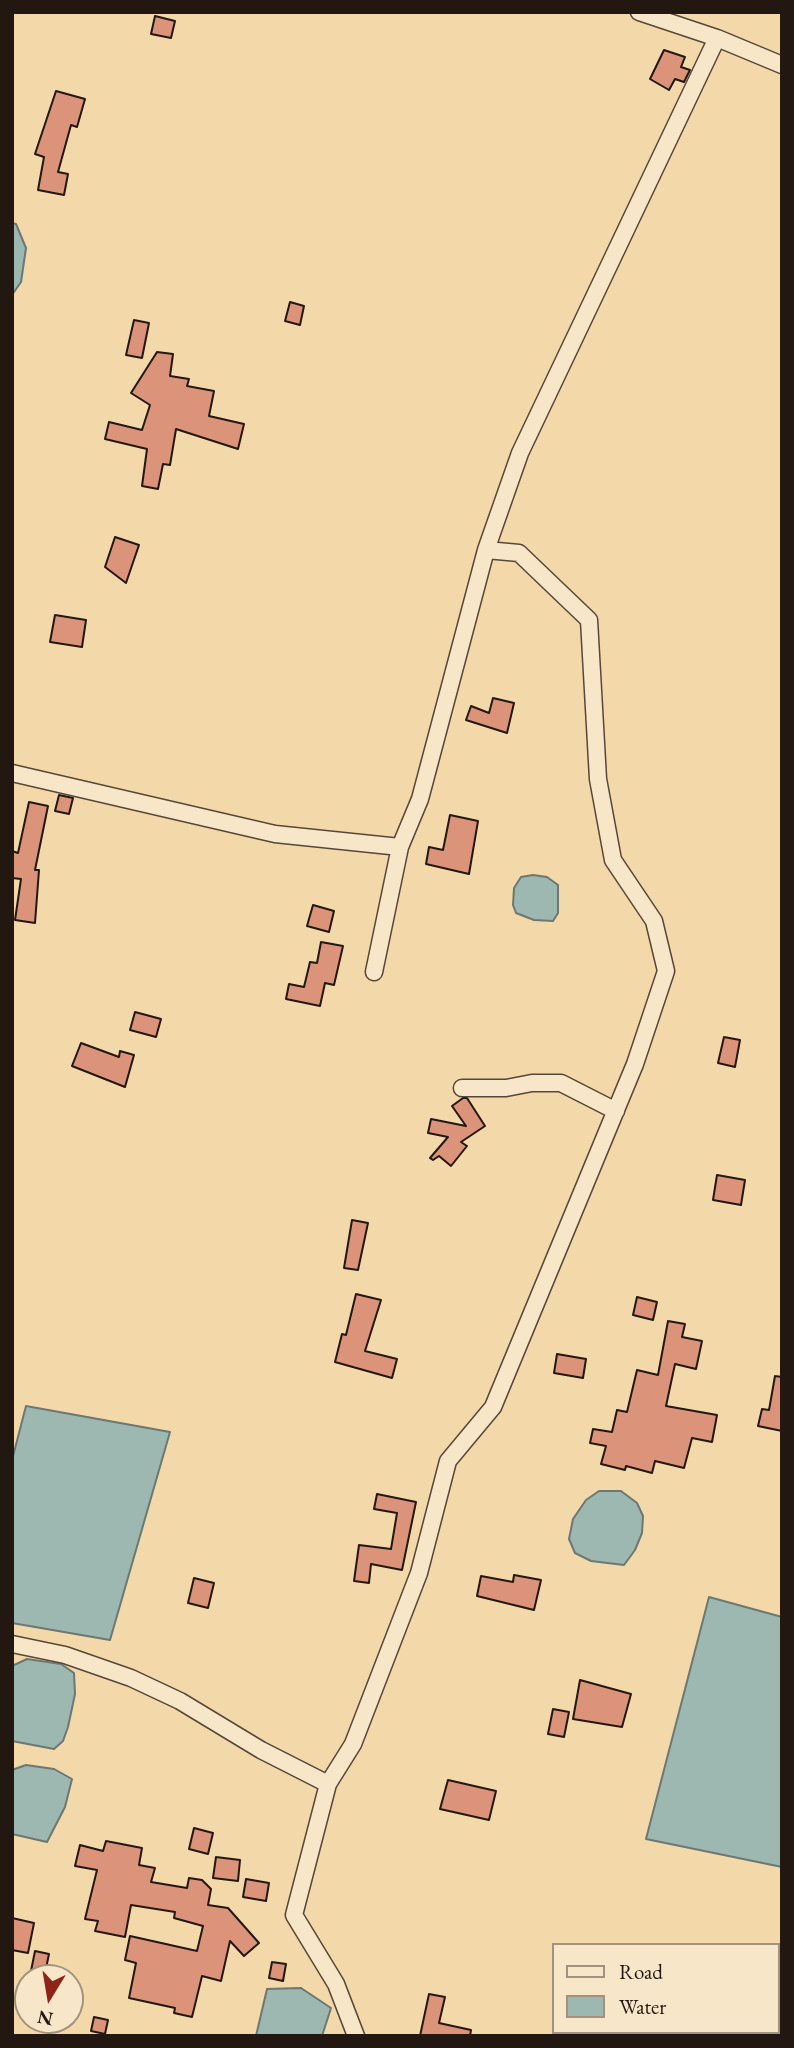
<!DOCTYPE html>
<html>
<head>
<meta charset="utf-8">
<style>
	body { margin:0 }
	#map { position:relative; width:794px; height:2048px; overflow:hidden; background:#f3d8aa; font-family:"EB Garamond",serif }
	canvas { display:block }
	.frame { position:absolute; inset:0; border:14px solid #231712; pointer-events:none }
	.legend { position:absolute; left:552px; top:1943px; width:228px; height:91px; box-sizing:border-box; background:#f7e6c8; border:2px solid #a2937f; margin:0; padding:9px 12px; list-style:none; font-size:21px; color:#231712 }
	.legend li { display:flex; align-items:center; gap:14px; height:35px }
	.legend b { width:35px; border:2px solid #a2937f }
	.north { position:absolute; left:14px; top:1964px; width:70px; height:70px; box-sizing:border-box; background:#f7e6c8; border:2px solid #a2937f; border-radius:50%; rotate:191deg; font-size:19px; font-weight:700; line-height:28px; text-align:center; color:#231712 }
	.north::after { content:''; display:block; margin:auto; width:24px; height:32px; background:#8f2418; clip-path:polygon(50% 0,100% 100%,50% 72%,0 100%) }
</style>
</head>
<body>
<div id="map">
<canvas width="794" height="2048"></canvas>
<div class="frame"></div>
<ul class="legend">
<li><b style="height:9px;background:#f7e6c8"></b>Road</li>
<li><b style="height:19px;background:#9db8b1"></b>Water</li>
</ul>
<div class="north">N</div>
</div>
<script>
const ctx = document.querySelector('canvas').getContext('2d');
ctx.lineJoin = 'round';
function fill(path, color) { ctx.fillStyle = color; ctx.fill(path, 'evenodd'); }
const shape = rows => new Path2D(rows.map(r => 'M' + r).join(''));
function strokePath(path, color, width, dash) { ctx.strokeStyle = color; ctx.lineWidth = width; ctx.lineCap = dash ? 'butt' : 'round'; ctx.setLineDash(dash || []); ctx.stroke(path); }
const water = shape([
	[12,223,16,224,26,248,21,282,12,295,12,223],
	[533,875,547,877,558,885,558,913,553,921,534,920,516,913,513,905,514,888,521,877,533,875],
	[26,1406,170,1432,110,1640,12,1623,12,1460,26,1406],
	[599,1491,621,1491,637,1503,643,1516,642,1533,635,1550,624,1565,591,1561,575,1553,569,1539,573,1519,586,1500,599,1491],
	[709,1597,782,1617,782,1867,646,1839,709,1597],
	[27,1659,61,1664,74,1673,75,1694,68,1727,63,1741,54,1749,12,1741,12,1666,27,1659],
	[26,1765,54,1769,72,1779,65,1807,47,1842,12,1834,12,1770,26,1765],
	[301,1988,331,2008,322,2036,256,2036,267,1989,301,1988]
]);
const building = shape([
	[155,16,175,21,171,38,151,34,155,16],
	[664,50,685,57,681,67,690,70,684,82,675,79,669,90,650,79,664,50],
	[56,91,85,99,77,127,71,125,58,172,68,174,64,195,38,190,44,157,35,154,56,91],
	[290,302,304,306,300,325,285,321,290,302],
	[134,320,149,323,142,358,126,355,134,320],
	[157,352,173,354,170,376,189,379,187,386,214,391,209,416,244,424,238,449,176,429,170,465,163,464,158,489,142,486,147,449,105,439,109,422,142,430,150,405,131,393,157,352],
	[115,537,139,545,126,583,105,567,115,537],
	[55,615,86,620,82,647,50,642,55,615],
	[493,698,514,703,507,733,466,720,471,706,489,713,493,698],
	[59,795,73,798,69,814,55,811,59,795],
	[29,802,48,806,35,870,39,870,35,923,15,920,21,879,12,878,12,851,18,853,29,802],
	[450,815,478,821,469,874,426,864,429,847,443,850,450,815],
	[313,905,334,911,329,932,307,926,313,905],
	[321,942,343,946,334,985,325,983,320,1006,286,999,289,984,304,987,310,962,317,963,321,942],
	[135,1012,161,1019,156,1037,130,1030,135,1012],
	[724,1037,740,1040,735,1067,718,1063,724,1037],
	[81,1043,119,1057,120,1051,134,1055,125,1087,72,1066,81,1043],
	[463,1098,467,1098,485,1126,461,1142,467,1146,451,1166,439,1156,433,1160,430,1158,448,1137,428,1133,431,1119,466,1126,452,1106,463,1098],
	[717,1175,745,1180,741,1205,713,1200,717,1175],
	[352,1220,368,1223,358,1270,344,1268,352,1220],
	[356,1294,381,1300,365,1351,397,1359,392,1378,335,1362,342,1334,346,1335,356,1294],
	[637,1297,657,1302,653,1320,633,1315,637,1297],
	[668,1321,685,1324,682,1337,702,1341,696,1369,675,1364,666,1406,717,1415,712,1442,692,1438,684,1468,655,1461,652,1473,626,1466,625,1470,601,1464,606,1446,590,1443,593,1429,612,1432,617,1410,627,1412,637,1370,658,1375,668,1321],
	[557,1354,586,1359,583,1378,554,1373,557,1354],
	[775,1376,782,1377,782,1431,758,1426,762,1409,769,1410,775,1376],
	[377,1494,416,1502,402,1570,371,1564,369,1583,354,1581,359,1545,391,1549,397,1513,374,1509,377,1494],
	[514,1575,541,1580,534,1610,477,1596,481,1576,513,1582,514,1575],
	[194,1578,214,1583,208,1608,188,1603,194,1578],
	[580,1680,631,1694,622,1727,573,1719,580,1680],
	[553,1709,569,1712,564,1737,548,1734,553,1709],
	[448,1780,496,1791,489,1820,440,1809,448,1780],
	[194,1828,213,1833,208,1854,189,1849,194,1828],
	[106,1841,142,1848,139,1865,155,1868,151,1882,187,1888,189,1878,202,1880,211,1889,208,1905,228,1908,259,1943,244,1956,230,1941,221,1981,202,1976,192,2017,174,2013,175,2008,129,1998,136,1963,125,1960,130,1936,197,1951,203,1926,174,1918,175,1912,131,1905,125,1937,95,1931,98,1921,85,1919,97,1870,75,1866,80,1845,103,1851,106,1841],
	[216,1857,240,1860,238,1881,213,1878,216,1857],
	[246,1879,269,1883,266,1901,243,1897,246,1879],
	[12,1918,34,1923,28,1953,12,1950,12,1918],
	[35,1951,49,1954,44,1978,30,1976,35,1951],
	[272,1962,286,1964,283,1981,269,1978,272,1962],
	[429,1994,445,1997,439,2023,471,2030,470,2036,420,2036,429,1994],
	[94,2017,108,2020,105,2034,91,2031,94,2017]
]);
const street = shape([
	[717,38,782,65],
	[12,773,275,834,400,847],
	[374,972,400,847,420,799,486,550,520,453,717,38,639,12],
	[462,1088,506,1088,532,1083,561,1083,616,1111],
	[12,1644,65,1655,131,1678,180,1701,261,1750,328,1784],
	[356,2036,336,1984,294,1915,328,1784,353,1744,419,1573,448,1461,493,1407,635,1064,666,971,654,921,613,860,598,779,589,620,519,553,486,550]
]);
fill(water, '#9db8b1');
strokePath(water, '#6c7871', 2);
fill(building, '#db9379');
strokePath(building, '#231712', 2);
strokePath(street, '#574738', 19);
strokePath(street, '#f7e6c8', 16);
</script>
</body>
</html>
